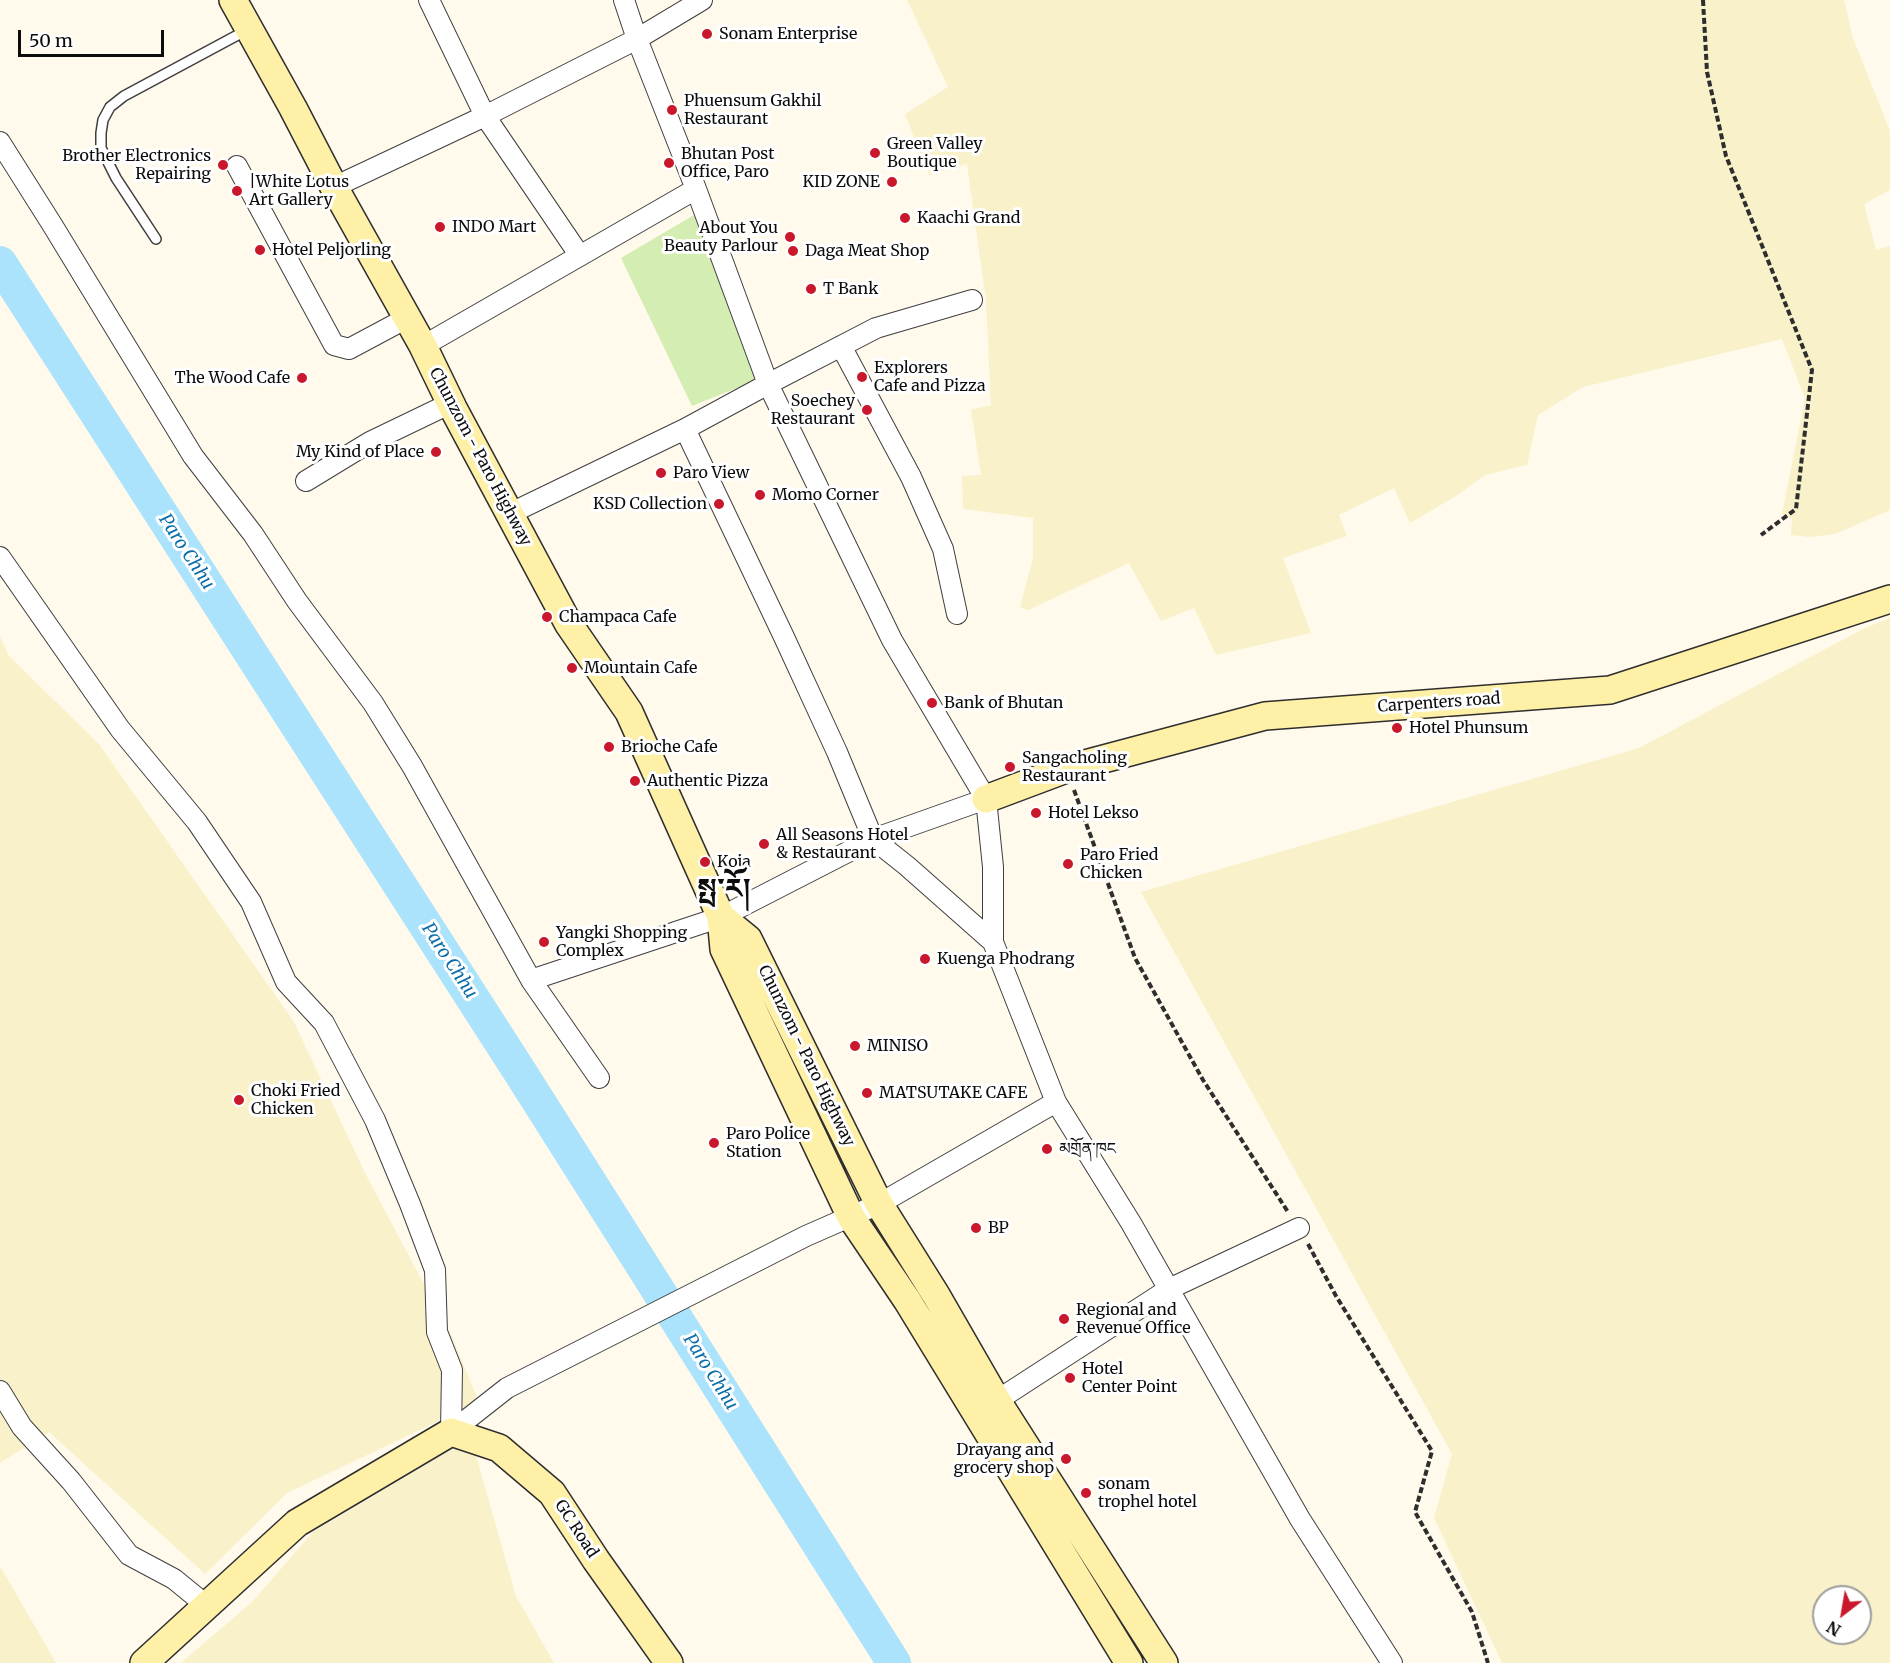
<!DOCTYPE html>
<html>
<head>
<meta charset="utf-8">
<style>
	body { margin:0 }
	#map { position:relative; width:1890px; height:1663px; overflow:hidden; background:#fffaec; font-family:Merriweather,serif }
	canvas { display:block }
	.north { position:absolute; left:1812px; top:1585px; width:60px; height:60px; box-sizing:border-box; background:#fff; border:2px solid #9e9e9e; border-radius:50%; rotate:211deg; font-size:16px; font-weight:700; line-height:24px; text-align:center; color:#0c0c0c }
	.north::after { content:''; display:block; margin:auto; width:21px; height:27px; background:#c9182b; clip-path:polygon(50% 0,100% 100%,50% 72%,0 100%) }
	.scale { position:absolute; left:18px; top:30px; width:146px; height:27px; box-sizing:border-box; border:3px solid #0c0c0c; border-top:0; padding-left:8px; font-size:18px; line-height:21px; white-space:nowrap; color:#0c0c0c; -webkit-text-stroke:4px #fff; paint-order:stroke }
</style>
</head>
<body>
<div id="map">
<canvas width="1890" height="1663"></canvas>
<div class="north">N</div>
<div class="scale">50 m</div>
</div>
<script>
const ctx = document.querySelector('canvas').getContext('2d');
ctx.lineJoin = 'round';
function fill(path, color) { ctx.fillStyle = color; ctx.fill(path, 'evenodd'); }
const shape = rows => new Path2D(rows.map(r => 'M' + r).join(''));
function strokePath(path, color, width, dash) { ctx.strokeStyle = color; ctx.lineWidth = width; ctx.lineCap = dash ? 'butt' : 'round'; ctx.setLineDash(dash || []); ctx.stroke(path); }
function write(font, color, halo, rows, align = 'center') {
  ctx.font = font + ' Merriweather,"Noto Serif Tibetan",serif'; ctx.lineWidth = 6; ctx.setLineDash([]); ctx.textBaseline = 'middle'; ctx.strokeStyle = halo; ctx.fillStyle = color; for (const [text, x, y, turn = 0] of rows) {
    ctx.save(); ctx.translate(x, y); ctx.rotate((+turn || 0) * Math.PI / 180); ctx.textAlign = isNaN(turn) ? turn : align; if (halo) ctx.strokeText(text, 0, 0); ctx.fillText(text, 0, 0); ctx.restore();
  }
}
const farmland = shape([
	[907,0,1844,0,1853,38,1890,131,1890,190,1864,204,1876,250,1890,246,1890,510,1835,534,1810,537,1791,535,1792,518,1782,514,1805,398,1782,339,1583,387,1538,415,1527,465,1485,475,1456,496,1410,523,1394,488,1339,515,1347,536,1283,558,1311,633,1216,655,1194,608,1161,621,1129,563,1028,610,1020,607,1033,558,1033,518,963,509,962,476,981,475,971,410,991,405,986,301,967,164,929,175,905,114,948,87],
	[1890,618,1890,1663,1502,1663,1434,1518,1452,1454,1141,892,1639,748,1865,628],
	[1824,1597,1860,1597,1860,1633,1824,1633],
	[0,636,9,656,99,744,294,1022,365,1173,452,1337,479,1402,287,1493,205,1574,49,1432,0,1463],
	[471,1438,516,1596,554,1663,181,1663,252,1602,313,1532],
	[0,1566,56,1663,0,1663]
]);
const green = shape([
	[694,215,757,380,692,406,621,258]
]);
const river = shape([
	[0,263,520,1072,894,1663]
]);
const path = shape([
	[1703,0,1707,72,1726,156,1812,370,1796,509,1761,535],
	[1074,790,1135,958,1203,1080,1288,1212],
	[1308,1244,1336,1296,1432,1451,1415,1512,1472,1612,1488,1663]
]);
const lane = shape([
	[156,239,116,178,101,148,101,133,103,120,110,107,124,96,247,30]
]);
const street = shape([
	[429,0,485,116,580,256],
	[624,0,637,39,696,189,768,384,892,640,986,799,993,867,993,942,1056,1102,1131,1223,1300,1519,1392,1663],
	[0,142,53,226,193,456,253,534,297,601,373,703,412,766,531,980,599,1078],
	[237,166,334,345,349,349,407,318],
	[334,187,485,116,637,39,702,0],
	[423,346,696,189],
	[841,346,911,477,943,549,957,614],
	[685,429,784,637,837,752,873,839,907,866,993,942],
	[306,481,370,442,451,403],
	[509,514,685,429,768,384,876,328,972,300],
	[0,557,120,729,197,822,251,902,286,982,324,1023,375,1120,410,1204,435,1270,437,1332,452,1370,451,1432],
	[531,980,721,917,873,839,986,799],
	[0,1391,22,1427,71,1481,129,1555,174,1579,207,1606],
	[987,1407,1169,1289,1299,1228],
	[451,1432,507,1388,806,1236,879,1204,1056,1102]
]);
const secondary = shape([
	[233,0,293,108,334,187,423,346,453,408,568,623,629,712,721,917,724,949,851,1217,907,1300,1129,1663],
	[986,799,1066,769,1265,716,1610,690,1890,599],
	[721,917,748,939,879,1204,936,1295,997,1401,1164,1663],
	[144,1663,297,1523,451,1432,499,1448,552,1493,596,1560,669,1663]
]);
const markers = [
	[707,34,6,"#c9182b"],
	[672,110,6,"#c9182b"],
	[875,153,6,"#c9182b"],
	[669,163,6,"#c9182b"],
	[223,165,6,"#c9182b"],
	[892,182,6,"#c9182b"],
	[237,191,6,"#c9182b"],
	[905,218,6,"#c9182b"],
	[440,227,6,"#c9182b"],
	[790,237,6,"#c9182b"],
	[260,250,6,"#c9182b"],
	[793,251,6,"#c9182b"],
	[811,289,6,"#c9182b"],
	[862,377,6,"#c9182b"],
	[302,378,6,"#c9182b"],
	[867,410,6,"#c9182b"],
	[436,452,6,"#c9182b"],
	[661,473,6,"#c9182b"],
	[760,495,6,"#c9182b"],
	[719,504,6,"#c9182b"],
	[547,617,6,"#c9182b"],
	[572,668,6,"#c9182b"],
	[932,703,6,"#c9182b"],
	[1397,728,6,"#c9182b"],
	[609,747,6,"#c9182b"],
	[1010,767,6,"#c9182b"],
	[635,781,6,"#c9182b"],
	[1036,813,6,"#c9182b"],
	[764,844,6,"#c9182b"],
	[705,862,6,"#c9182b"],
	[1068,864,6,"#c9182b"],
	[544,942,6,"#c9182b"],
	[925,959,6,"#c9182b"],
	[855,1046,6,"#c9182b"],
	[867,1093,6,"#c9182b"],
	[239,1100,6,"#c9182b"],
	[714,1143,6,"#c9182b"],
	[1047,1149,6,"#c9182b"],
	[976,1228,6,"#c9182b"],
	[1064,1319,6,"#c9182b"],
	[1070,1378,6,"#c9182b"],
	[1066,1459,6,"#c9182b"],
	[1086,1493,6,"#c9182b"]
];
const poiNames = [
	["Sonam Enterprise",719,34],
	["Phuensum Gakhil",684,101],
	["Restaurant",684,119],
	["Green Valley",887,144],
	["Boutique",887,162],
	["Bhutan Post",681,154],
	["Office, Paro",681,172],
	["Brother Electronics",211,156,"right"],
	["Repairing",211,174,"right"],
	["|White Lotus",249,182],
	["Art Gallery",249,200],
	["KID ZONE",880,182,"right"],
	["Kaachi Grand",917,218],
	["INDO Mart",452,227],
	["About You",778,228,"right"],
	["Beauty Parlour",778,246,"right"],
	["Hotel Peljorling",272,250],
	["Daga Meat Shop",805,251],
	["T Bank",823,289],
	["Explorers",874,368],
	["Cafe and Pizza",874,386],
	["The Wood Cafe",290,378,"right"],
	["Soechey",855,401,"right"],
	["Restaurant",855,419,"right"],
	["My Kind of Place",424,452,"right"],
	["Paro View",673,473],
	["Momo Corner",772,495],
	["KSD Collection",707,504,"right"],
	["Champaca Cafe",559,617],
	["Mountain Cafe",584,668],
	["Bank of Bhutan",944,703],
	["Hotel Phunsum",1409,728],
	["Brioche Cafe",621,747],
	["Sangacholing",1022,758],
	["Restaurant",1022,776],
	["Authentic Pizza",647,781],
	["Hotel Lekso",1048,813],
	["All Seasons Hotel",776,835],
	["& Restaurant",776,853],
	["Paro Fried",1080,855],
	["Chicken",1080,873],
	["Koja",717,862],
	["Yangki Shopping",556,933],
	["Complex",556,951],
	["Kuenga Phodrang",937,959],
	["MINISO",867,1046],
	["Choki Fried",251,1091],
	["Chicken",251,1109],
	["MATSUTAKE CAFE",879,1093],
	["Paro Police",726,1134],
	["Station",726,1152],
	["མགྲོན་ཁང",1059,1149],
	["BP",988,1228],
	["Regional and",1076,1310],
	["Revenue Office",1076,1328],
	["Hotel",1082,1369],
	["Center Point",1082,1387],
	["Drayang and",1054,1450,"right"],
	["grocery shop",1054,1468,"right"],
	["sonam",1098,1484],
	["trophel hotel",1098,1502]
];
const streetNames = [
	["Chunzom - Paro Highway",480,457,62],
	["Carpenters road",1439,703,-4],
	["Chunzom - Paro Highway",806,1056,64],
	["GC Road",576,1529,57]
];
const waterNames = [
	["Paro Chhu",186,552,57],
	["Paro Chhu",449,961,57],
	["Paro Chhu",710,1372,58]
];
const townNames = [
	["སྤ་རོ།",724,890]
];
fill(farmland, '#f8f1c9');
fill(green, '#d4edb2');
strokePath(river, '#abe2fc', 34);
strokePath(lane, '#3f3f3f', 12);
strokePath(street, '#3f3f3f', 22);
strokePath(secondary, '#2e2e2e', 30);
strokePath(path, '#2e2e2e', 4, [6, 3]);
strokePath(lane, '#fff', 9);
strokePath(street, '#fff', 20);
strokePath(secondary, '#fff0a7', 27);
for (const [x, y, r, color] of markers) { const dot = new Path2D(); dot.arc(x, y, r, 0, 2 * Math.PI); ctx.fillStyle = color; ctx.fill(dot); strokePath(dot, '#fff', 2); }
write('16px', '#0c0c0c', '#fff', poiNames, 'left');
write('16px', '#0c0c0c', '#fff', streetNames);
write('italic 18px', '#0b6da9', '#fff', waterNames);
write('bold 28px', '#0c0c0c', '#fff', townNames);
</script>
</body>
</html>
